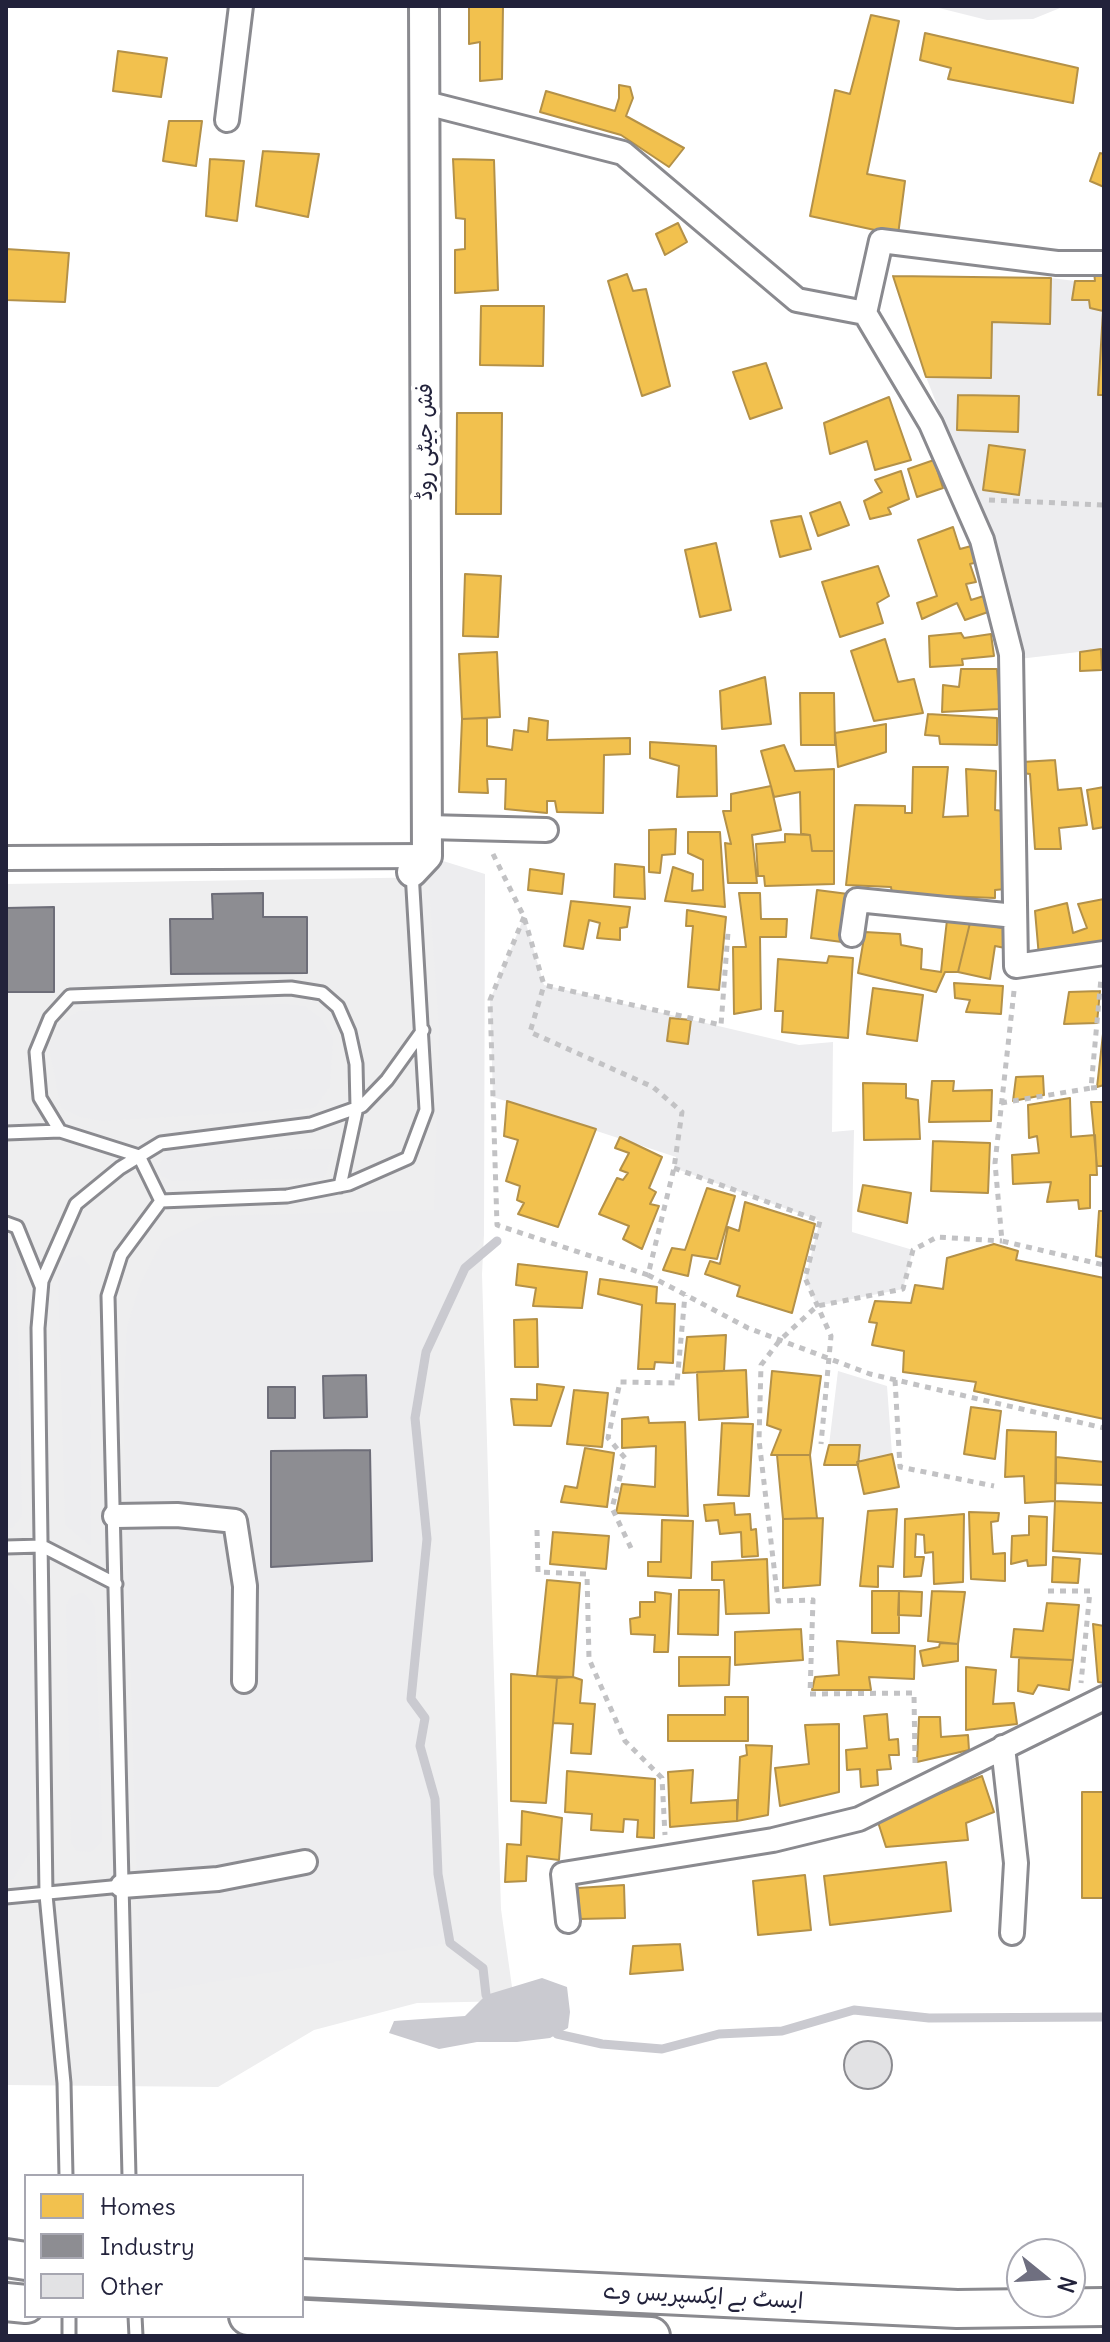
<!DOCTYPE html>
<html>
<head>
<meta charset="utf-8">
<style>
	body { margin:0 }
	#map { position:relative; width:1110px; height:2342px; overflow:hidden; background:#fff; font-family:Delius,sans-serif }
	canvas { display:block }
	.frame { position:absolute; inset:0; border:8px solid #22223b; pointer-events:none }
	.legend { position:absolute; left:24px; top:2174px; width:280px; height:144px; box-sizing:border-box; background:#fff; border:2px solid #a7a7b1; margin:0; padding:10px 14px; list-style:none; font-size:24px; color:#22223b }
	.legend li { display:flex; align-items:center; gap:16px; height:40px }
	.legend b { width:40px; border:2px solid #a7a7b1 }
	.north { position:absolute; left:1006px; top:2238px; width:80px; height:80px; box-sizing:border-box; background:#fff; border:2px solid #a7a7b1; border-radius:50%; rotate:108deg; font-size:22px; font-weight:700; line-height:32px; text-align:center; color:#22223b }
	.north::after { content:''; display:block; margin:auto; width:28px; height:36px; background:#6f6f80; clip-path:polygon(50% 0,100% 100%,50% 72%,0 100%) }
</style>
</head>
<body>
<div id="map">
<canvas width="1110" height="2342"></canvas>
<div class="frame"></div>
<ul class="legend">
<li><b style="height:22px;background:#f2c14e"></b>Homes</li>
<li><b style="height:22px;background:#8d8d92"></b>Industry</li>
<li><b style="height:22px;background:#e2e2e4"></b>Other</li>
</ul>
<div class="north">N</div>
</div>
<script>
const ctx = document.querySelector('canvas').getContext('2d');
ctx.lineJoin = 'round';
function fill(path, color) { ctx.fillStyle = color; ctx.fill(path, 'evenodd'); }
const shape = rows => new Path2D(rows.map(r => 'M' + r).join(''));
function strokePath(path, color, width, dash) { ctx.strokeStyle = color; ctx.lineWidth = width; ctx.lineCap = dash ? 'butt' : 'round'; ctx.setLineDash(dash || []); ctx.stroke(path); }
function write(font, color, halo, rows, align = 'center') {
  ctx.font = font + ' Delius,"Playpen Sans Arabic",sans-serif'; ctx.lineWidth = 8; ctx.setLineDash([]); ctx.textBaseline = 'middle'; ctx.strokeStyle = halo; ctx.fillStyle = color; for (const [text, x, y, turn = 0] of rows) {
    ctx.save(); ctx.translate(x, y); ctx.rotate((+turn || 0) * Math.PI / 180); ctx.textAlign = isNaN(turn) ? turn : align; if (halo) ctx.strokeText(text, 0, 0); ctx.fillText(text, 0, 0); ctx.restore();
  }
}
const built = shape([
	[441,877,484,1235,482,1274,501,1909,514,2001,417,2003,314,2030,218,2087,6,2085,6,884]
]);
const green = shape([
	[931,6,1065,6,1033,19,987,20],
	[1051,278,1075,281,1072,300,1089,300,1090,308,1103,311,1098,395,1104,396,1104,649,1019,659,992,532,975,500,926,377,991,378,992,322],
	[427,856,485,874,484,1235,426,1352,415,1418,427,1539,411,1699,425,1718,420,1746,435,1799,438,1874,450,1943,140,1994,123,1407,127,1328,140,1285,163,1240,214,1216,434,1210,439,1028],
	[524,917,544,985,799,1045,833,1042,832,1132,854,1130,852,1232,913,1250,903,1289,817,1306,805,1278,820,1221,674,1168,676,1157,493,1097,490,1000],
	[284,1004,304,1006,321,1019,333,1039,330,1086,314,1108,102,1121,80,1117,61,1108,49,1046,61,1022,80,1011],
	[334,1149,324,1178,172,1181,162,1176,157,1168,170,1151],
	[6,1240,16,1257,22,1515,12,1528,6,1528],
	[80,1255,90,1267,91,1546,65,1524,58,1272,67,1259],
	[838,1371,887,1386,892,1454,857,1462,859,1445,829,1445],
	[6,1577,31,1608,30,1851,12,1880,6,1880],
	[82,1593,91,1601,95,1610,102,1823,102,1841,90,1852,77,1851,71,1842,66,1607,71,1596]
]);
const water = shape([
	[542,1978,567,1987,570,2012,568,2028,550,2038,517,2042,477,2042,439,2049,389,2033,394,2021,465,2016,486,1995]
]);
const homes = shape([
	[469,6,503,6,502,79,480,81,480,42,469,44,469,6],
	[871,15,899,21,867,174,905,181,898,235,810,216,835,90,850,94,871,15],
	[925,33,1078,68,1073,103,948,79,951,68,920,60,925,33],
	[118,51,167,58,161,97,113,91,118,51],
	[619,85,630,87,633,98,626,116,684,148,669,167,621,135,540,112,546,91,615,111,619,98,619,85],
	[169,121,202,121,196,166,163,161,169,121],
	[263,151,319,154,308,217,256,206,263,151],
	[1100,153,1104,154,1104,187,1090,181,1100,153],
	[210,159,244,161,237,221,206,216,210,159],
	[453,159,494,160,498,290,455,293,455,250,465,249,465,219,456,218,453,159],
	[678,223,687,242,665,255,656,234,678,223],
	[6,249,69,253,65,302,6,300,6,249],
	[1094,272,1104,273,1104,395,1098,395,1103,311,1090,308,1089,300,1072,300,1075,281,1095,281,1094,272],
	[627,274,633,291,646,289,670,386,642,396,608,281,627,274],
	[893,276,1051,278,1050,324,992,322,991,378,926,377,893,276],
	[481,306,544,306,543,366,480,365,481,306],
	[766,363,782,408,750,419,733,372,766,363],
	[958,395,1019,396,1018,432,957,430,958,395],
	[889,397,911,460,875,470,867,441,830,454,824,423,889,397],
	[457,413,502,413,501,514,456,514,457,413],
	[989,445,1025,450,1019,495,983,490,989,445],
	[934,460,943,488,917,497,908,469,934,460],
	[901,471,909,499,888,508,891,514,870,519,864,501,882,492,875,480,901,471],
	[840,502,849,525,818,536,810,513,840,502],
	[801,516,811,549,780,557,771,521,801,516],
	[953,527,960,549,975,545,978,562,970,564,976,582,966,584,971,600,987,595,991,611,965,620,957,603,922,619,917,603,937,596,918,540,953,527],
	[716,543,731,610,700,617,685,550,716,543],
	[878,566,889,596,877,603,883,623,840,637,822,582,878,566],
	[465,574,501,576,498,637,463,636,465,574],
	[961,633,964,638,991,634,994,656,962,659,963,665,930,667,929,636,961,633],
	[885,639,898,682,914,679,923,713,874,721,851,651,885,639],
	[1101,649,1102,670,1080,671,1080,652,1101,649],
	[497,652,500,717,462,719,459,654,497,652],
	[961,669,997,669,1000,709,942,712,943,685,959,687,961,669],
	[765,677,771,724,722,729,720,691,765,677],
	[800,693,834,693,835,745,801,745,800,693],
	[928,714,997,718,997,745,940,744,939,736,925,735,928,714],
	[487,718,487,746,512,750,514,730,528,732,529,718,548,721,547,740,630,738,630,754,604,755,603,813,557,812,555,801,547,801,547,813,505,809,506,779,487,779,488,793,459,792,462,719,487,718],
	[886,724,886,752,838,767,835,733,886,724],
	[650,742,716,746,717,796,677,797,679,766,650,758,650,742],
	[784,745,795,771,834,769,834,851,812,851,810,835,801,834,800,792,774,797,761,751,784,745],
	[1055,760,1058,790,1081,788,1087,825,1059,828,1061,849,1035,849,1030,774,1022,773,1022,762,1055,760],
	[913,767,948,767,943,817,968,816,966,769,996,771,995,810,1003,811,1005,889,995,890,995,898,892,894,891,887,846,885,855,805,905,806,905,813,912,813,913,767],
	[771,786,781,830,752,835,757,883,728,883,725,843,731,844,723,811,731,811,731,794,771,786],
	[1104,787,1104,827,1093,829,1087,790,1104,787],
	[676,829,675,854,662,855,660,873,649,872,649,830,676,829],
	[688,832,720,832,725,907,665,901,673,867,693,874,692,891,703,890,703,860,688,853,688,832],
	[785,834,810,835,812,851,834,851,834,884,765,886,764,876,758,876,756,844,785,842,785,834],
	[615,864,644,867,645,899,614,897,615,864],
	[530,869,564,874,562,894,528,890,530,869],
	[817,890,848,894,842,942,811,938,817,890],
	[739,893,760,893,761,919,787,919,786,937,760,937,761,1009,734,1014,733,947,746,947,739,893],
	[1104,899,1104,941,1039,957,1035,911,1067,903,1073,933,1087,928,1078,904,1104,899],
	[571,901,630,907,627,927,620,928,620,940,597,938,600,923,589,920,583,949,564,946,571,901],
	[687,910,726,917,719,990,688,987,693,926,686,926,687,910],
	[947,920,970,923,958,972,945,972,936,992,858,973,865,932,900,934,901,945,922,949,921,969,941,972,947,920],
	[970,923,1010,929,1010,949,995,946,990,979,958,972,970,923],
	[829,956,853,958,848,1038,782,1032,783,1011,775,1011,778,959,827,963,829,956],
	[954,983,1003,986,1001,1014,966,1012,970,1000,955,998,954,983],
	[873,988,923,995,917,1041,867,1034,873,988],
	[1100,991,1097,1023,1064,1024,1069,992,1100,991],
	[670,1018,691,1020,688,1044,667,1041,670,1018],
	[1104,1025,1104,1085,1097,1087,1104,1025],
	[1043,1076,1044,1095,1013,1101,1016,1077,1043,1076],
	[932,1081,954,1081,953,1091,992,1090,991,1121,929,1122,932,1081],
	[863,1083,906,1084,906,1098,918,1100,920,1139,864,1140,863,1083],
	[1070,1098,1071,1137,1095,1135,1097,1175,1090,1175,1090,1208,1079,1209,1078,1200,1047,1202,1051,1182,1013,1184,1012,1155,1039,1153,1037,1136,1029,1138,1028,1105,1070,1098],
	[507,1101,596,1129,558,1227,518,1214,524,1203,517,1200,520,1186,506,1181,518,1140,504,1136,507,1101],
	[1091,1102,1104,1102,1104,1166,1097,1166,1091,1102],
	[620,1137,662,1157,649,1188,656,1192,650,1204,659,1206,642,1249,623,1239,629,1226,599,1214,617,1178,623,1180,628,1173,620,1170,629,1153,615,1148,620,1137],
	[933,1141,990,1143,988,1193,931,1191,933,1141],
	[863,1185,911,1193,907,1223,858,1211,863,1185],
	[707,1188,735,1196,717,1259,692,1255,688,1276,663,1270,672,1248,685,1250,707,1188],
	[745,1202,815,1224,792,1313,737,1296,740,1286,705,1274,710,1261,720,1264,728,1227,739,1231,745,1202],
	[1099,1211,1104,1211,1104,1258,1096,1256,1099,1211],
	[994,1244,1018,1251,1016,1260,1104,1278,1104,1419,974,1391,976,1382,903,1372,904,1351,872,1345,877,1323,869,1322,875,1301,911,1303,915,1285,943,1289,947,1258,994,1244],
	[518,1264,587,1272,582,1308,533,1306,536,1288,516,1285,518,1264],
	[600,1279,657,1287,656,1303,675,1304,673,1363,655,1362,654,1369,638,1369,642,1305,598,1294,600,1279],
	[537,1319,538,1367,515,1367,514,1320,537,1319],
	[726,1335,724,1371,683,1373,687,1337,726,1335],
	[746,1370,748,1417,699,1420,697,1372,746,1370],
	[772,1371,821,1376,810,1455,771,1455,781,1430,767,1425,772,1371],
	[537,1384,564,1387,551,1426,514,1425,511,1399,537,1400,537,1384],
	[574,1390,608,1393,602,1447,567,1444,574,1390],
	[971,1407,1001,1411,995,1459,964,1454,971,1407],
	[648,1417,649,1423,685,1422,688,1516,616,1513,622,1484,655,1487,656,1446,622,1448,622,1419,648,1417],
	[722,1423,753,1424,749,1496,718,1495,722,1423],
	[1007,1430,1056,1432,1055,1501,1025,1503,1024,1476,1005,1477,1007,1430],
	[829,1445,860,1445,858,1465,824,1465,829,1445],
	[585,1448,614,1453,607,1507,561,1502,565,1486,577,1488,585,1448],
	[892,1454,899,1487,864,1494,857,1462,892,1454],
	[777,1455,810,1455,817,1518,783,1519,777,1455],
	[1056,1457,1104,1462,1104,1485,1056,1483,1056,1457],
	[1055,1501,1104,1503,1104,1554,1053,1551,1055,1501],
	[734,1503,735,1515,750,1514,751,1530,756,1529,758,1556,742,1557,741,1532,720,1534,718,1520,706,1521,704,1505,734,1503],
	[897,1509,893,1567,878,1566,878,1587,860,1586,868,1511,897,1509],
	[969,1512,999,1513,998,1521,991,1522,993,1554,1005,1553,1005,1581,971,1579,969,1512],
	[964,1514,963,1582,934,1584,933,1552,925,1553,924,1535,916,1534,915,1557,924,1557,921,1576,904,1577,905,1519,964,1514],
	[1029,1516,1047,1517,1046,1565,1028,1566,1027,1560,1011,1564,1012,1536,1029,1535,1029,1516],
	[823,1518,820,1585,783,1588,783,1519,823,1518],
	[662,1520,693,1521,691,1578,648,1576,648,1562,661,1562,662,1520],
	[553,1532,609,1536,606,1569,550,1564,553,1532],
	[1053,1557,1080,1559,1078,1583,1052,1582,1053,1557],
	[767,1559,769,1613,726,1614,724,1580,712,1580,712,1562,767,1559],
	[547,1580,580,1583,573,1677,537,1676,547,1580],
	[679,1590,719,1590,718,1635,678,1634,679,1590],
	[872,1591,899,1591,899,1633,872,1633,872,1591],
	[899,1591,922,1592,921,1616,898,1615,899,1591],
	[932,1591,965,1592,958,1644,928,1641,932,1591],
	[655,1592,671,1594,668,1652,654,1652,655,1635,631,1634,630,1619,640,1617,640,1602,655,1602,655,1592],
	[1047,1603,1079,1605,1073,1660,1011,1657,1014,1629,1043,1631,1047,1603],
	[1093,1624,1104,1626,1104,1683,1098,1682,1093,1624],
	[801,1629,803,1660,735,1665,735,1632,801,1629],
	[837,1641,915,1646,914,1679,869,1677,871,1690,812,1690,815,1677,839,1675,837,1641],
	[940,1643,958,1644,958,1661,923,1666,920,1651,939,1647,940,1643],
	[679,1657,730,1657,729,1685,679,1686,679,1657],
	[1019,1658,1073,1660,1069,1690,1038,1685,1033,1694,1018,1691,1019,1658],
	[966,1667,996,1670,993,1704,1014,1703,1017,1724,966,1730,966,1667],
	[511,1674,557,1678,546,1803,511,1801,511,1674],
	[573,1677,582,1680,580,1703,595,1704,591,1754,571,1753,573,1724,553,1723,557,1678,573,1677],
	[725,1697,748,1697,748,1741,668,1741,668,1715,725,1715,725,1697],
	[887,1714,889,1740,898,1739,899,1755,889,1755,891,1769,877,1770,878,1785,861,1787,860,1769,847,1770,846,1750,867,1748,864,1716,887,1714],
	[919,1717,940,1717,941,1737,968,1735,969,1750,917,1762,919,1717],
	[839,1724,839,1792,780,1806,775,1768,809,1764,805,1725,839,1724],
	[746,1745,772,1746,768,1815,737,1821,740,1757,747,1755,746,1745],
	[693,1770,691,1803,737,1800,737,1821,670,1827,668,1772,693,1770],
	[567,1771,655,1779,654,1838,637,1837,638,1820,624,1819,623,1832,591,1830,592,1814,565,1812,567,1771],
	[982,1776,994,1812,966,1823,968,1840,886,1847,877,1819,982,1776],
	[1082,1792,1104,1792,1104,1898,1082,1898,1082,1792],
	[522,1811,562,1818,559,1860,527,1856,526,1881,505,1882,507,1844,521,1845,522,1811],
	[946,1862,951,1911,830,1925,824,1876,946,1862],
	[805,1875,811,1930,758,1935,753,1881,805,1875],
	[624,1885,625,1918,579,1919,578,1888,624,1885],
	[680,1944,683,1970,630,1974,633,1946,680,1944]
]);
const industry = shape([
	[263,893,263,917,307,917,307,973,171,974,170,919,213,919,212,894,263,893],
	[54,907,54,992,6,992,6,908,54,907],
	[366,1375,367,1417,324,1418,323,1376,366,1375],
	[268,1387,295,1387,295,1418,268,1418,268,1387],
	[370,1450,372,1561,271,1567,271,1451,370,1450]
]);
const stream = shape([
	[486,1995,483,1968,450,1943,438,1874,435,1799,420,1746,425,1718,411,1699,427,1539,415,1418,426,1352,465,1268,497,1241],
	[557,2034,602,2044,662,2049,719,2034,782,2031,854,2010,929,2018,1104,2017]
]);
const building = shape([
	'844 2065a24 24 0 1 1 48 0a24 24 0 1 1-48 0Z'
]);
const path = shape([
	[989,500,1104,505],
	[493,854,524,917,544,985,721,1025,728,932],
	[524,917,490,1000,497,1225,648,1275,674,1168,682,1112,653,1087,530,1032,544,985],
	[1014,991,995,1163,1002,1241,1104,1265],
	[1091,1088,1104,1087],
	[1001,1103,1091,1088,1101,978],
	[674,1168,820,1221,805,1278,831,1336,821,1444],
	[648,1275,748,1328,870,1374,1104,1428],
	[895,1380,900,1467,994,1486],
	[537,1530,538,1572,587,1574,589,1659,625,1741,662,1778,665,1835],
	[631,1548,612,1508,625,1458,608,1438,620,1382,677,1383,685,1295],
	[1048,1591,1090,1591,1081,1683],
	[915,1763,914,1693,810,1694,813,1600,778,1601,759,1440,761,1365,780,1340,817,1306,903,1289,913,1250,937,1237,1002,1241]
]);
const service = shape([
	[60,1131,40,1098,36,1052,50,1018,70,996,291,988,322,993,338,1007,349,1032,356,1064,357,1107,340,1186],
	[6,1133,60,1131,139,1156,161,1201],
	[6,1223,17,1227,41,1286],
	[6,1547,42,1546,116,1584],
	[6,1897,122,1886],
	[66,2176,64,2083,46,1895,38,1328,42,1281,76,1204,120,1168,161,1143,311,1124,362,1106,387,1080,423,1030],
	[129,2176,108,1296,121,1255,161,1201,287,1196,349,1184,408,1158,426,1110,412,872],
	[69,2316,69,2336],
	[135,2316,136,2336]
]);
const minor = shape([
	[426,103,623,153,797,300,865,313,931,424,982,540,1011,654,1016,966,1104,953],
	[227,120,241,6],
	[865,313,881,241,1057,263,1104,263],
	[427,827,546,830],
	[6,858,427,856],
	[852,935,857,900,1015,916],
	[115,1516,177,1515,235,1521,245,1586,244,1681],
	[1003,1747,1016,1863,1012,1933],
	[122,1886,218,1879,305,1862],
	[568,1921,563,1874,773,1840,859,1819,1104,1698]
]);
const tertiary = shape([
	[412,872,427,856,424,6]
]);
const primary = shape([
	[6,2258,26,2261],
	[302,2278,957,2309,1104,2307],
	[6,2302,26,2304],
	[248,2316,651,2336]
]);
const streetNames = [
	["فش جیٹی روڈ",426,442,-90],
	["ایسٹ بے ایکسپریس وے",703,2297,3]
];
fill(built, '#eeeeef');
fill(green, '#ededef');
fill(water, '#cacad0');
fill(homes, '#f2c14e');
strokePath(homes, '#b49148', 2);
fill(industry, '#8d8d92');
strokePath(industry, '#6d6d78', 2);
strokePath(stream, '#cacad0', 9);
fill(building, '#e2e2e4');
strokePath(building, '#8a8a8f', 2);
strokePath(service, '#8a8a8f', 17);
strokePath(minor, '#8a8a8f', 28);
strokePath(tertiary, '#8a8a8f', 34);
strokePath(primary, '#8a8a8f', 42);
strokePath(path, '#c2c2c4', 5, [6, 6]);
strokePath(service, '#fff', 11);
strokePath(minor, '#fff', 22);
strokePath(tertiary, '#fff', 28);
strokePath(primary, '#fff', 36);
write('22px', '#22223b', '#fff', streetNames);
</script>
</body>
</html>
